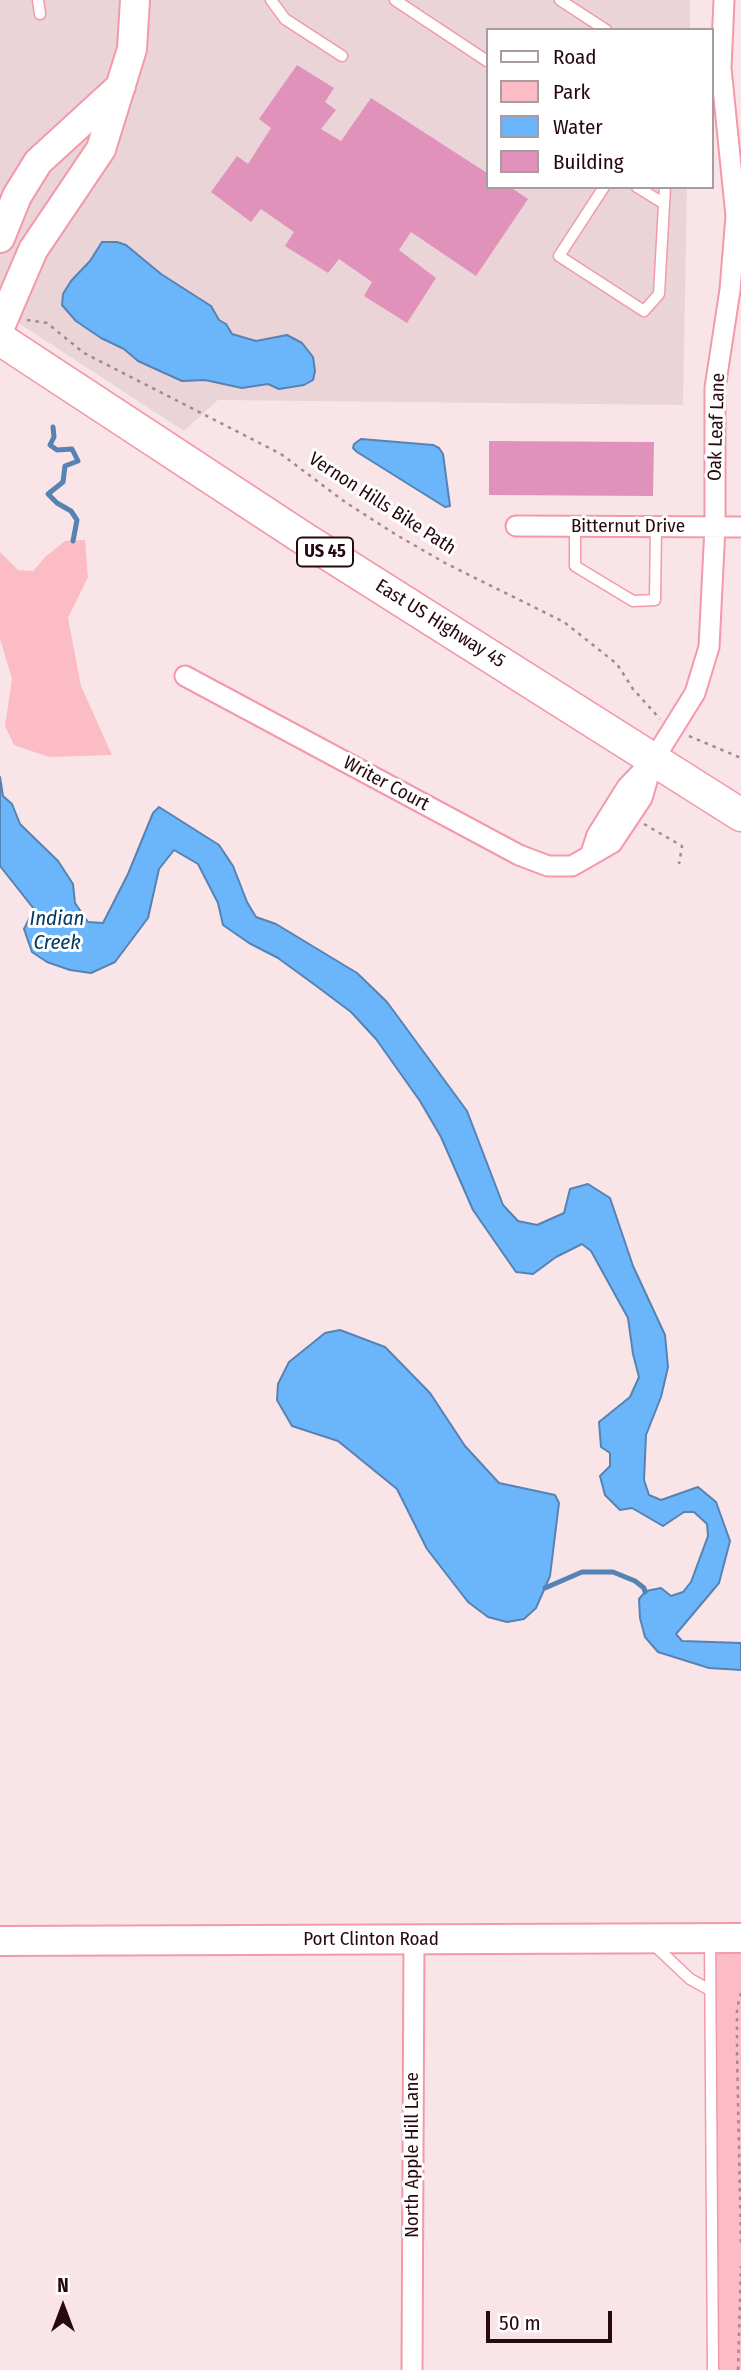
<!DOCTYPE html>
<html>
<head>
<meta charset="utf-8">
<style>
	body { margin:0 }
	#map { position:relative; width:741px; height:2370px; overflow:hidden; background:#f9e5e8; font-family:"Fira Sans Condensed",sans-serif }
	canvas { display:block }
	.legend { position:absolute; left:486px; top:28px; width:228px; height:161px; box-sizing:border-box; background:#fff; border:2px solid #a99ca0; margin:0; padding:9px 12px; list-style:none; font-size:21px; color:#280811 }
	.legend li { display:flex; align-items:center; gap:14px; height:35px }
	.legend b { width:35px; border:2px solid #a99ca0 }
	.north { position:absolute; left:28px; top:2272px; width:70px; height:70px; -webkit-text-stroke:5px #fff; paint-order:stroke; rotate:0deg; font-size:19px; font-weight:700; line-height:28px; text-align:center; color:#280811 }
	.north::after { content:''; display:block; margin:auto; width:24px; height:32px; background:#280811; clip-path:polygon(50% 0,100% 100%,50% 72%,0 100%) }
	.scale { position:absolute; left:486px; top:2311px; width:126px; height:32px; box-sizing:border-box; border:4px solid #280811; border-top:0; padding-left:9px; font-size:21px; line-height:24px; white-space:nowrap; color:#280811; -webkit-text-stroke:5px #fff; paint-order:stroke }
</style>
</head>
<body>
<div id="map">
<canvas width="741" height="2370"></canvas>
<ul class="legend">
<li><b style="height:9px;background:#fff"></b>Road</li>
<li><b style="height:19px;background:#fcbcc6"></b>Park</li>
<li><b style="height:19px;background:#6bb6fa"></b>Water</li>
<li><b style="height:19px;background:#e192bb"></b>Building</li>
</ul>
<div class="north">N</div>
<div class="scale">50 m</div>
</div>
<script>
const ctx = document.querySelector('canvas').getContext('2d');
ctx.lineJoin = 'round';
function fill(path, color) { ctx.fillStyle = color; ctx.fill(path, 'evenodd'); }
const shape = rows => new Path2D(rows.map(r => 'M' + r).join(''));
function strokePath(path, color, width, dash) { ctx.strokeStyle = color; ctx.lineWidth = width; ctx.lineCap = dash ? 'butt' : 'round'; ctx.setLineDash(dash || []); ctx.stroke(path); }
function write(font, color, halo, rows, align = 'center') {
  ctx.font = font + ' "Fira Sans Condensed",sans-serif'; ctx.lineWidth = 6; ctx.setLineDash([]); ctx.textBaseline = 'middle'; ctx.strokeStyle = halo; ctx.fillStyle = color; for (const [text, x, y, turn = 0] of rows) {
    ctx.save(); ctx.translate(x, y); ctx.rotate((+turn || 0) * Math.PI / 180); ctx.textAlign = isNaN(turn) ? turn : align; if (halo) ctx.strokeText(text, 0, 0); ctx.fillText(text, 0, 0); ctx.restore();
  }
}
const built = shape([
	[0,0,690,0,690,30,487,30,487,187,687,187,683,405,218,400,184,431,0,311]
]);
const green = shape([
	[85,540,88,577,68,618,81,686,112,755,49,757,14,745,5,726,12,679,0,639,0,552,18,570,33,571,46,556,65,541],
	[710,1938,741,1940,741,2370,713,2370]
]);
const water = shape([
	[102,242,117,242,126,245,161,274,211,306,219,320,226,324,232,334,256,341,287,335,302,343,313,357,315,371,313,380,304,385,279,389,268,384,242,388,205,380,182,381,138,361,124,349,101,338,76,321,62,305,63,294,71,281,90,261,102,242],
	[361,439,433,445,439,448,443,454,450,506,445,507,357,452,353,448,354,444,361,439],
	[0,777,3,796,12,804,20,824,58,861,73,884,75,903,88,922,103,923,128,874,153,813,159,807,219,845,233,866,247,902,256,917,276,924,357,973,387,1002,467,1111,503,1205,518,1221,537,1225,564,1213,570,1189,588,1184,610,1198,633,1266,665,1335,668,1367,661,1397,646,1435,644,1480,649,1495,661,1500,698,1487,716,1502,730,1541,719,1583,676,1634,682,1641,741,1643,741,1670,709,1668,658,1652,645,1637,640,1618,639,1599,646,1591,661,1588,671,1596,683,1592,691,1582,708,1536,707,1524,694,1512,684,1512,663,1526,632,1508,620,1510,605,1495,600,1476,610,1466,610,1453,601,1447,599,1422,630,1397,639,1377,633,1354,628,1318,591,1251,582,1244,556,1257,533,1274,516,1272,473,1210,441,1137,420,1101,376,1039,351,1012,315,985,278,958,249,943,223,925,218,903,198,864,174,850,159,869,148,918,115,962,91,973,70,970,47,962,32,952,24,929,34,909,0,866,0,777],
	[340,1330,385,1347,430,1393,465,1446,499,1483,555,1495,559,1503,550,1576,536,1608,524,1619,507,1622,488,1617,468,1602,427,1549,397,1489,338,1441,292,1426,277,1400,278,1384,289,1362,325,1333,340,1330]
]);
const stream = shape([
	[53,427,54,437,50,445,57,450,72,449,78,461,65,466,63,482,48,494,57,503,71,511,77,520,73,541],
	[545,1588,582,1572,613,1572,635,1581,644,1588,645,1592]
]);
const building = shape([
	[297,65,334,88,325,102,336,110,321,129,341,141,371,98,487,173,487,187,510,187,528,199,476,276,411,232,399,250,436,278,407,323,364,296,372,282,339,259,328,273,285,246,294,232,261,209,251,222,211,192,237,156,248,164,271,128,259,119],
	[489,441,654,442,653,496,489,495]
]);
const path = shape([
	[27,320,47,323,84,353,281,454,345,502,395,534,445,563,564,622,617,664,633,689,660,719],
	[689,736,741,758],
	[644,824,682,846,679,864],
	[741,1993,737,2008,737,2053,741,2244],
	[738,2370,741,2266]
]);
const lane = shape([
	[38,0,40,14],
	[271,0,285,19,342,56],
	[395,0,487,61],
	[560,0,606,30],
	[604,187,559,256,644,311,659,294,665,187],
	[637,187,663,203],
	[575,526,575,566,633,601,655,600,656,527],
	[710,1939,713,2370],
	[654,1945,690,1979,710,1990]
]);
const street = shape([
	[516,526,741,527],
	[185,676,519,855,548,866,572,866,612,843,642,798,652,764],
	[591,853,597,835,627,787,654,759,695,693,709,647,715,527,715,388,730,290,736,216,721,68,724,0],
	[412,2370,414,1940]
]);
const secondary = shape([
	[0,238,17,196,38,162,121,86],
	[0,327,33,250,101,149,132,49,135,0],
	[0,1941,741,1938]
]);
const primary = shape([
	[0,339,303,538,741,815]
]);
const shields = [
	[325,552,56]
];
const shieldNames = [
	["US 45",325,552]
];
const streetNames = [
	["Oak Leaf Lane",717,427,-88],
	["Vernon Hills Bike Path",382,504,33],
	["Bitternut Drive",628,527],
	["East US Highway 45",440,624,32],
	["Writer Court",386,784,28],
	["Port Clinton Road",371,1940],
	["North Apple Hill Lane",413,2155,-90]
];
const waterNames = [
	["Indian",57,919],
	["Creek",57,943]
];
fill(built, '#ead4d7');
fill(green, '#fcbcc6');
fill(water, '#6bb6fa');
strokePath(water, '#5782b4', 2);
strokePath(stream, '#5782b4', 5);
fill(building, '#e192bb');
strokePath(lane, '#f399aa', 13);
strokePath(street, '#f399aa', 23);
strokePath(secondary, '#f399aa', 32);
strokePath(primary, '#f399aa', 35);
strokePath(path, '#a38a90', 2.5, [3.5, 5]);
strokePath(lane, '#fff', 10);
strokePath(street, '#fff', 19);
strokePath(secondary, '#fff', 28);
strokePath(primary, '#fff', 32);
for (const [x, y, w] of shields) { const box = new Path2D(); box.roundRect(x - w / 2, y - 14.5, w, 29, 5); ctx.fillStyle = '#fff'; ctx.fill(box); strokePath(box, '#280811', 2); }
write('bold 18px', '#280811', null, shieldNames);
write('19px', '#280811', '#fff', streetNames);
write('italic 21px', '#003a65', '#fff', waterNames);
</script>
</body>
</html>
